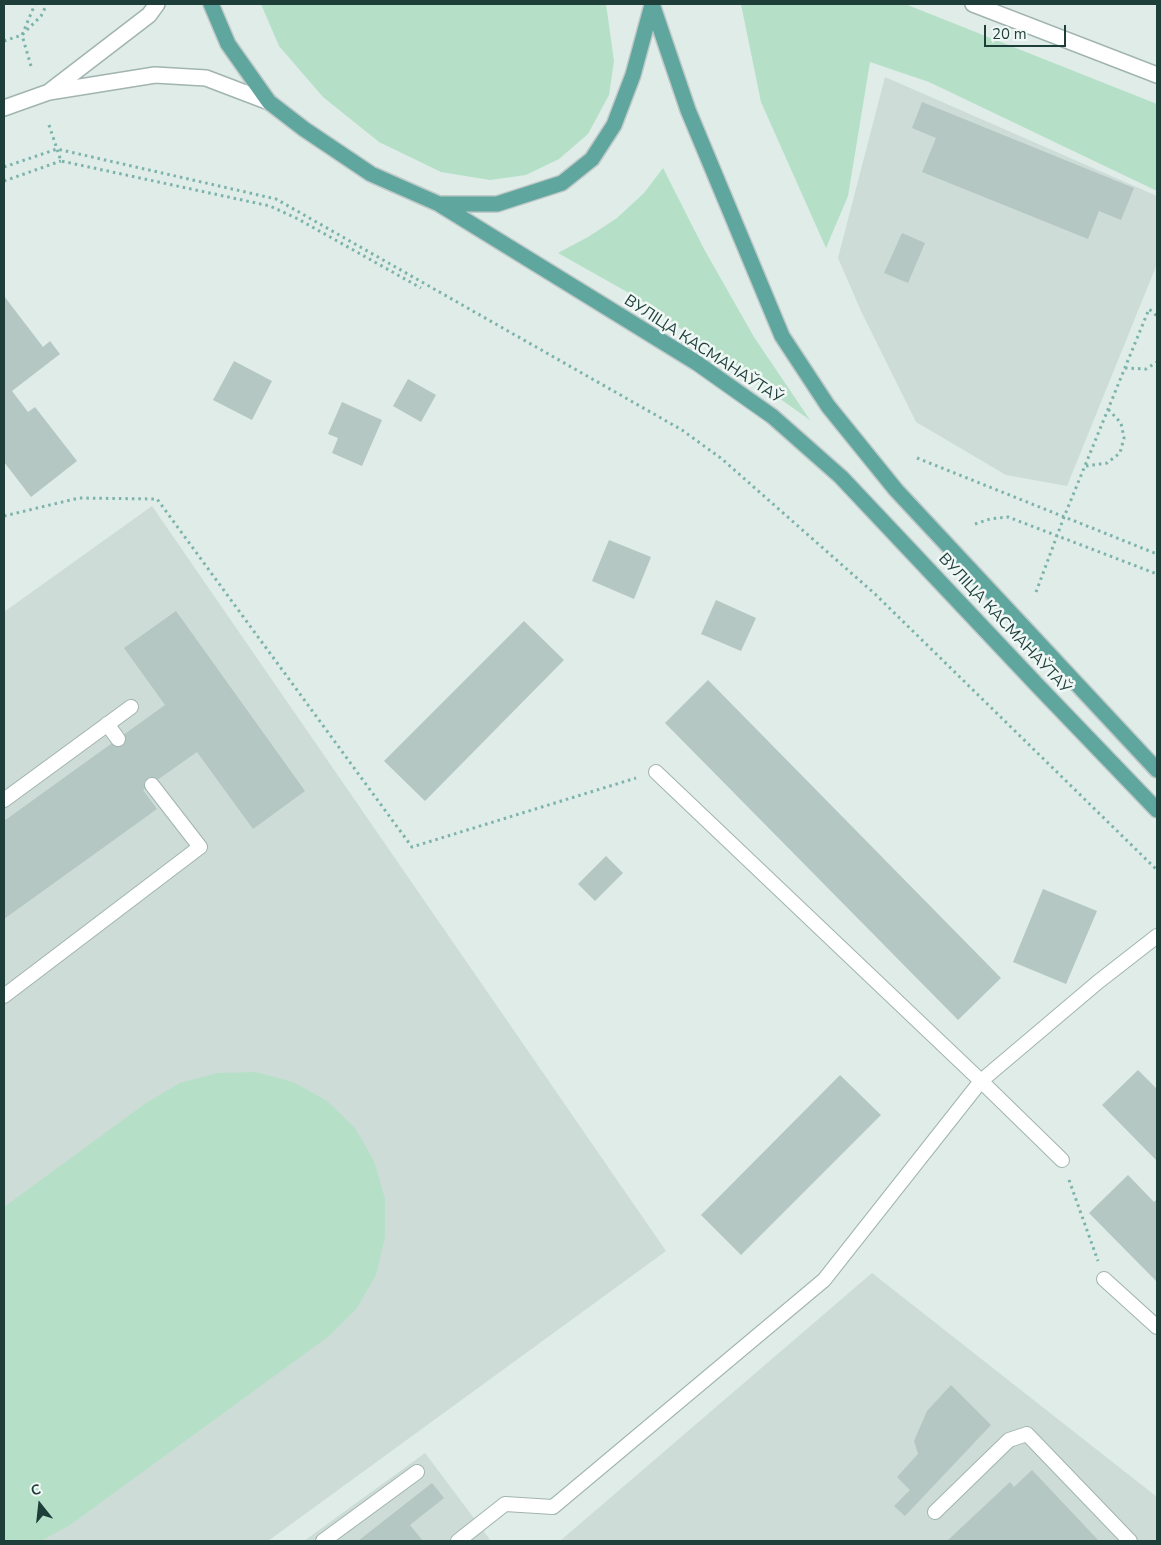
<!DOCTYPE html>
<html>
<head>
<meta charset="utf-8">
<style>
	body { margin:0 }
	#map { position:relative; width:1161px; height:1545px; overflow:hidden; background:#dfece8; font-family:"Nunito Sans",sans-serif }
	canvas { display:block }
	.frame { position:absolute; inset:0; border:5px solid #1e3e3a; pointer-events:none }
	.north { position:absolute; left:15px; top:1480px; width:50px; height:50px; -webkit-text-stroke:4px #f0f8f5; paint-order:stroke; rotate:344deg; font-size:14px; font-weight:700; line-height:20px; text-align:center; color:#1e3e3a }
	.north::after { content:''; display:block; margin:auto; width:18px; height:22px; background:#1e3e3a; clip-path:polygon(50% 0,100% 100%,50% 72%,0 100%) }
	.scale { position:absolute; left:984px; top:25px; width:82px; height:22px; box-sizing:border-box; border:2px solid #1e3e3a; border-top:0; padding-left:6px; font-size:15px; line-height:18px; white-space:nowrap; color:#1e3e3a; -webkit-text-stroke:4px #f0f8f5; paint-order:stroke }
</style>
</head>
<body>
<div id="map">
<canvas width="1161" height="1545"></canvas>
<div class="frame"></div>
<div class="north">С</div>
<div class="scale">20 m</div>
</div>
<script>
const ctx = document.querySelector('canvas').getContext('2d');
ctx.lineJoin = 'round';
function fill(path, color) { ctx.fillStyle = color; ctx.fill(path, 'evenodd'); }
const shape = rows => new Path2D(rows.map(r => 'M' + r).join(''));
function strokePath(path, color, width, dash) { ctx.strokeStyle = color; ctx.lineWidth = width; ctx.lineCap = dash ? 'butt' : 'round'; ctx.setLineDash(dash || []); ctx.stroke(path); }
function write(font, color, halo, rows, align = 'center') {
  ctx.font = font + ' "Nunito Sans",sans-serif'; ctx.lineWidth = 5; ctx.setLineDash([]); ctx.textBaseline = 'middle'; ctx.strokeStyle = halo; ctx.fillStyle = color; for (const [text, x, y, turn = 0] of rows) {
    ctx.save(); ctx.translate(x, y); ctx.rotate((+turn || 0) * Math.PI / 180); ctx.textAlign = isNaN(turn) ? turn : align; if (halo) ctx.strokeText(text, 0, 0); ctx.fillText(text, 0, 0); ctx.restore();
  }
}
const built = shape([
	[885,77,1157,196,1157,264,1067,486,1006,475,916,422,861,311,838,258],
	[152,506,666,1251,268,1541,4,1541,4,612],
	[872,1273,1157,1497,1157,1541,560,1541],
	[425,1453,491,1541,304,1541]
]);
const green = shape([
	[261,4,606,4,614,61,609,95,588,134,559,159,526,175,490,180,441,172,379,142,323,97,279,46],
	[741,4,905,4,1157,104,1157,191,929,82,870,62,848,196,826,248,761,102],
	[663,168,704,249,754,337,810,420,636,297,558,253,588,237,617,218,644,193],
	[256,1072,293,1082,327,1101,355,1128,374,1161,385,1199,385,1237,376,1275,357,1308,329,1336,70,1525,41,1541,4,1541,4,1207,146,1103,180,1083,217,1073]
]);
const building = shape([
	[922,102,1134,188,1121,220,1099,211,1088,239,922,172,936,138,912,128],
	[902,233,925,243,908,283,884,273],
	[4,296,43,347,50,341,60,354,12,391,28,412,35,407,77,461,31,497,4,462],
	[234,361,272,381,252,420,213,400],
	[408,379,436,395,421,422,393,406],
	[342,402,382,420,362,466,332,453,338,438,328,434],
	[609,540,651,557,634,599,592,581],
	[716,600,756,618,741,651,701,634],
	[176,611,305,791,253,829,197,752,143,790,157,809,4,919,4,821,165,705,124,648],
	[524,621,564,660,425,801,384,761],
	[708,680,1001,978,958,1020,665,723],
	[606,856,623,873,595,901,578,884],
	[1043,889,1097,911,1066,984,1013,962],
	[1138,1070,1157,1089,1157,1161,1102,1105],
	[840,1075,881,1115,741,1255,701,1215],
	[1128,1175,1154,1202,1157,1199,1157,1282,1089,1213],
	[951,1385,991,1425,905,1516,894,1506,910,1490,897,1477,918,1454,914,1441,927,1411],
	[1032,1470,1099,1541,947,1541,1010,1482,1014,1487],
	[432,1483,444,1498,410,1525,423,1541,358,1541]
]);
const path = shape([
	[4,41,22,35,41,16,47,4],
	[31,66,22,35,35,4],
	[49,125,61,161,270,206,298,219,421,288],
	[4,167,57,149,276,199,682,430,722,459,875,594,1157,870],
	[4,181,61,161],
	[1125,368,1146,369,1157,362],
	[917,458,1157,554],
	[1086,466,1107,463,1120,453,1124,438,1121,423,1108,409],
	[4,516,79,498,157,499,412,847,636,778],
	[975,524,990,519,1008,517,1157,574],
	[1036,592,1064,517,1149,309,1157,316],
	[1069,1180,1098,1261]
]);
const service = shape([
	[107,724,118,739],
	[656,772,981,1081,1098,982,1157,936],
	[4,800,131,707],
	[4,996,200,847,152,785],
	[1104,1279,1157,1327],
	[935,1512,1009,1440,1027,1434,1130,1541],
	[323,1541,417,1472],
	[458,1541,505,1504,553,1507,824,1280,981,1081,1062,1160]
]);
const minor = shape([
	[973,4,1157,75]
]);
const tertiary = shape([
	[50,91,149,15,157,4],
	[4,108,49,92,155,75,206,78,269,102]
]);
const primary = shape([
	[211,4,228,44,269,102,304,129,371,174,439,204,697,363,772,416,841,477,1038,686,1157,810],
	[652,4,688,110,782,336,828,406,896,490,1157,770],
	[440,204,497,204,562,183,592,159,614,125,633,75,652,5]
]);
const streetNames = [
	["ВУЛІЦА КАСМАНАЎТАЎ",703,350,33],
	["ВУЛІЦА КАСМАНАЎТАЎ",1004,624,47]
];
fill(built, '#cddcd7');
fill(green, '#b5e0c7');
fill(building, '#b4c7c2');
strokePath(service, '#a1b4b0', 16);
strokePath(minor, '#a1b4b0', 18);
strokePath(tertiary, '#a1b4b0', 18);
strokePath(primary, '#c0c9c8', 18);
strokePath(path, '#7cb3aa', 3, [2.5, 4]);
strokePath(service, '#fff', 14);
strokePath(minor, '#fff', 15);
strokePath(tertiary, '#fff', 15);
strokePath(primary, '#5fa79e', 15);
write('16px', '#1e3e3a', '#f0f8f5', streetNames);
</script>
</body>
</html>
